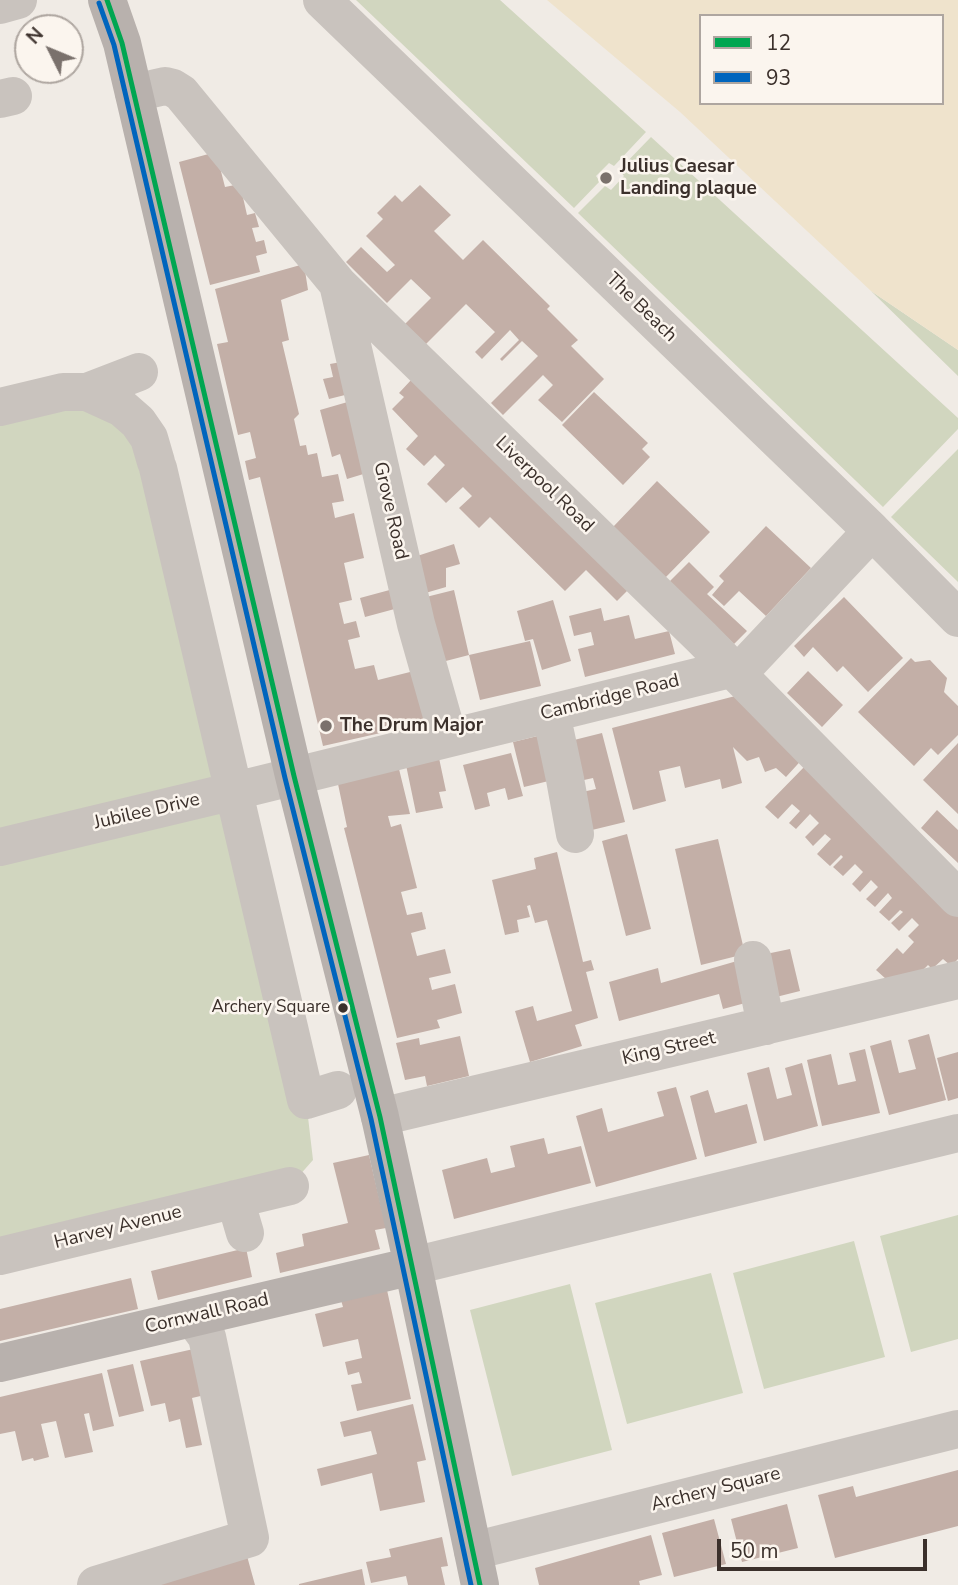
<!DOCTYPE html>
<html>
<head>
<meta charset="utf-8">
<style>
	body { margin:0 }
	#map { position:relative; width:958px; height:1585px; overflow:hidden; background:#f0ebe5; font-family:"Nunito Sans",sans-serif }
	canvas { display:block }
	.legend { position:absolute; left:699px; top:14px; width:245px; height:91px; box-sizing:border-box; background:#fbf5ee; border:2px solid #aea6a0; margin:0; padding:9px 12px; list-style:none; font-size:21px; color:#3b302b }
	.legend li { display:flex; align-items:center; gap:14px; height:35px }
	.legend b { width:35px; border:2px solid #aea6a0 }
	.north { position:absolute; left:14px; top:14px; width:70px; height:70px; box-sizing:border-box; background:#fbf5ee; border:2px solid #aea6a0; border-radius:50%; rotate:313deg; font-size:19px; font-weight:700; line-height:28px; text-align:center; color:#3b302b }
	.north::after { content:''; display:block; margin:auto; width:24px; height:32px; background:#7a716c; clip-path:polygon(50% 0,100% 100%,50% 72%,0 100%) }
	.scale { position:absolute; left:717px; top:1539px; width:210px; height:32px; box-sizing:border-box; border:4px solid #3b302b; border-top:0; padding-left:9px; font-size:21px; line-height:24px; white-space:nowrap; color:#3b302b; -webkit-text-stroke:5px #fbf5ee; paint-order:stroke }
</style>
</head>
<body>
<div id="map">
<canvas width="958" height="1585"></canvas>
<ul class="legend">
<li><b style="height:9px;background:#00a651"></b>12</li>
<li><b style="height:9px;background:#0065bd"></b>93</li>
</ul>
<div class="north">N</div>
<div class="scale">50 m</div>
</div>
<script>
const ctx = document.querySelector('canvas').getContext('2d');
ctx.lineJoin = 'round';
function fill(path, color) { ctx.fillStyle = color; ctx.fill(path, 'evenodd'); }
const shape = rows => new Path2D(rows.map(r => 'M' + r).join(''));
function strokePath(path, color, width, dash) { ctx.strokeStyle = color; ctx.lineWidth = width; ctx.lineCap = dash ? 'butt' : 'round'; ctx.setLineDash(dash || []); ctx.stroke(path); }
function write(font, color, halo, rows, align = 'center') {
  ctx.font = font + ' "Nunito Sans",sans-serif'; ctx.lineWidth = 5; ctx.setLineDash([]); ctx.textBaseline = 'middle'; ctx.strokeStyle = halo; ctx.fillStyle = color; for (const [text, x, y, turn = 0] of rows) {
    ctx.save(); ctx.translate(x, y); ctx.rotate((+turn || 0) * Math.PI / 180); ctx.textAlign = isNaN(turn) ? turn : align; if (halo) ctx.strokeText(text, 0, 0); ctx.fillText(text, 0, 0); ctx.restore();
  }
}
const green = shape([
	[356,0,500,0,646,132,614,166,609,163,596,176,600,181,574,208],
	[651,137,958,418,958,429,883,507,578,213,605,186,611,190,624,176,619,170],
	[871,291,958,350,958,376],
	[63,392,138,422,306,1100,313,1160,290,1186,0,1256,0,407],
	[958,449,958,582,891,517],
	[958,1215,958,1339,911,1352,880,1236],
	[854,1241,885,1357,764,1389,733,1273],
	[711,1273,743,1393,627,1424,595,1303],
	[570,1284,612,1450,512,1476,470,1310]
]);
const sand = shape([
	[547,0,958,0,958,350,871,291,680,112],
	[701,16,942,16,942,103,701,103]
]);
const building = shape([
	[216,152,225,187,240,184,247,215,255,213,259,227,252,228,256,242,264,240,267,253,256,256,260,272,210,285,179,162],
	[420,185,451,215,434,231,463,260,483,240,550,306,547,309,578,340,571,346,604,379,562,422,538,400,553,385,543,375,503,415,491,403,538,356,522,341,502,361,500,359,519,340,510,330,482,359,475,352,495,332,466,304,426,344,405,324,431,298,411,279,387,303,346,262,361,247,387,272,395,265,366,236,383,219,377,213,395,195,402,202],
	[304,264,308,290,281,300,289,340,282,342,299,414,294,419,300,446,306,445,308,455,317,453,322,477,338,474,344,501,332,503,335,518,354,513,364,558,344,563,352,600,339,603,344,624,356,621,360,637,348,640,355,669,374,665,378,680,426,668,438,720,323,746,260,477,249,480,245,461,256,458,250,432,238,435,217,344,228,342,215,289],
	[341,362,349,394,329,399,323,379,333,377,330,364],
	[412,379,635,583,617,601,586,570,565,591,490,517,479,528,459,508,472,496,463,487,446,503,427,484,445,465,435,455,424,466,406,449,418,436,392,409,404,397,399,393],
	[594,392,648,443,642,449,650,457,623,485,562,425],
	[351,401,370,472,347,479,340,454,332,457,320,410],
	[657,481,710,532,665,578,613,527],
	[766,526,811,568,766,616,739,591,724,606,712,595,724,581,719,576],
	[454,544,460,564,446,568,446,587,422,594,411,558],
	[689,562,714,587,707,594,747,631,734,644,669,582],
	[397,588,402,607,365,617,360,598],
	[454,590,469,655,438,663,422,598],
	[844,597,903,658,868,692,843,666,837,672,813,647,804,657,794,646],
	[553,600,571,661,542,670,533,639,525,641,517,611],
	[601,608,604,621,629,615,635,639,669,631,675,654,585,677,578,649,594,645,591,632,574,636,569,616],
	[530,641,541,686,480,700,469,655],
	[911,658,915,662,930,660,947,678,944,692,958,706,958,735,938,755,931,748,914,766,858,712],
	[808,671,843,705,822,727,787,693],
	[743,694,807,754,786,777,776,768,765,772,759,757,747,761,733,747,742,783,722,789,720,779,685,788,680,766,659,771,666,801,633,810,612,728],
	[550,733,561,778,524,787,513,742],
	[602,733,625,822,592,830,582,792,596,789,593,778,584,780,574,740],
	[958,743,958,814,923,780],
	[511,753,523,796,508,800,505,788,487,793,490,806,475,810,463,765],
	[439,758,446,791,439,792,443,808,416,813,406,765],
	[807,764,958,911,958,959,951,966,943,959,932,969,928,965,919,974,886,979,876,970,897,948,903,954,914,942,908,936,919,925,912,918,899,931,891,923,903,912,900,910,889,921,879,912,892,898,888,893,875,907,866,899,878,887,871,880,860,892,852,884,863,872,855,864,843,876,833,867,843,857,841,855,830,866,817,854,831,839,825,834,813,846,805,837,819,823,810,814,796,829,789,823,800,811,792,804,778,819,765,807],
	[399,769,410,814,388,816,391,827,401,824,417,888,401,892,407,915,422,912,426,929,411,933,417,956,445,949,451,973,429,978,432,990,455,984,462,1013,437,1020,440,1028,397,1038,344,828,347,827,338,784],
	[937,810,958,830,958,863,921,828],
	[627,834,651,929,626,936,602,841],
	[718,839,745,954,701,965,675,849],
	[557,852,583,962,591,960,594,970,586,972,598,1018,575,1025,582,1046,530,1062,515,1011,533,1006,537,1021,572,1011,547,920,535,923,530,905,527,906,530,917,517,920,519,932,505,935,492,880,536,869,534,858],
	[790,949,800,991,776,997,766,954],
	[737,961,749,1002,723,1009,719,994,619,1021,609,982,658,968,661,983],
	[929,1034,946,1100,889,1115,870,1046,891,1040,899,1073,916,1069,908,1040],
	[460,1036,469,1076,427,1086,425,1076,405,1080,396,1043,419,1038,420,1045],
	[865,1049,880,1113,822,1126,807,1060,831,1054,838,1085,856,1081,849,1053],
	[958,1052,958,1098,948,1101,937,1058],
	[802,1063,818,1126,764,1141,747,1073,769,1067,777,1099,792,1095,785,1068],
	[676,1087,697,1159,596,1187,576,1116,602,1108,608,1132,664,1116,657,1092],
	[708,1090,715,1113,747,1104,757,1143,705,1157,690,1096],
	[544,1138,548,1154,581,1146,591,1183,454,1219,442,1170,487,1158,491,1173,515,1167,510,1146],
	[369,1155,386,1228,375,1230,380,1249,280,1273,276,1253,304,1246,302,1234,348,1223,333,1163],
	[246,1248,252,1277,158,1300,151,1271],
	[131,1278,138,1309,0,1341,0,1309],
	[387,1290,411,1399,357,1411,351,1385,362,1383,359,1372,348,1375,345,1362,362,1358,358,1339,323,1347,315,1314,343,1307,341,1300],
	[198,1348,209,1394,192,1398,202,1445,186,1448,180,1419,169,1422,165,1403,151,1406,140,1361],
	[133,1364,144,1411,119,1417,107,1370],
	[102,1373,114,1426,93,1431,89,1413,84,1414,93,1452,65,1458,56,1421,41,1424,49,1457,34,1461,33,1458,22,1461,15,1431,0,1434,0,1397],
	[413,1404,426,1460,417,1462,425,1502,380,1511,372,1473,321,1486,317,1469,377,1454,371,1431,344,1437,340,1422],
	[958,1470,958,1526,835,1558,818,1495,853,1486,856,1497],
	[787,1504,798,1548,742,1562,731,1519],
	[714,1519,726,1564,674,1577,662,1533],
	[651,1535,662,1575,639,1581,640,1585,539,1585,535,1568],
	[442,1537,448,1566,441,1567,445,1585,408,1585,406,1576,371,1583,366,1562,391,1557,389,1549],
	[247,1556,255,1585,142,1585],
	[362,1569,365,1585,299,1585,299,1584]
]);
const minor = shape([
	[322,0,872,531,958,618],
	[0,5,18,0],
	[134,93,165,86,173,88,181,93,338,284,702,638,958,898],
	[0,99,13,96],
	[338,284,416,624,448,737],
	[87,392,139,372],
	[0,407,63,392,87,392,122,408,138,422,149,438,156,462],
	[158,468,306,1100,338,1090],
	[551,713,565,779,575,834],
	[0,847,255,786,746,665,872,531],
	[753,960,766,1026],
	[380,1117,958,980],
	[235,1199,245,1233],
	[0,1256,290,1186],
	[413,1266,958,1133],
	[473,1551,958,1429],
	[96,1585,250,1538,207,1337,193,1318]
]);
const major = shape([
	[107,0,122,43,294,776,380,1117,413,1266,480,1585],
	[0,1363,413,1266]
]);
const bus1 = shape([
	[107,0,122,43,294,776,380,1117,480,1585]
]);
const bus2 = shape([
	[99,3,114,45,285,778,371,1119,471,1585]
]);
const markers = [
	[606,178,7,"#7a716c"],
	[326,726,7,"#7a716c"],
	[343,1008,6,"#3b302b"]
];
const busNames = [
	["Archery Square",330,1008]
];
const poiNames = [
	["Julius Caesar",620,167],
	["Landing plaque",620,189],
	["The Drum Major",340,726]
];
const streetNames = [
	["The Beach",641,308,44],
	["Liverpool Road",544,485,44],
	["Grove Road",390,511,77],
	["Cambridge Road",610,698,-14],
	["Jubilee Drive",147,812,-13],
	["King Street",669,1049,-13],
	["Harvey Avenue",118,1228,-14],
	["Cornwall Road",207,1314,-13],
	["Archery Square",716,1490,-14]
];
fill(green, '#d1d6bf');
fill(sand, '#efe3cc');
fill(building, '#c3afa7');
strokePath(minor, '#c9c3be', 38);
strokePath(major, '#b8b1ad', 38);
strokePath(bus1, '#00a651', 5);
strokePath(bus2, '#0065bd', 5);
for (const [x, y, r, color] of markers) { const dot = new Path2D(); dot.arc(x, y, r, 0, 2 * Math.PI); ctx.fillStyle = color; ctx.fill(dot); strokePath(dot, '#fbf5ee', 2.5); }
write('17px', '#3b302b', '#fbf5ee', busNames, 'right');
write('bold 19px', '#3b302b', '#fbf5ee', poiNames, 'left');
write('19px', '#3b302b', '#fbf5ee', streetNames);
</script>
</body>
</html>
